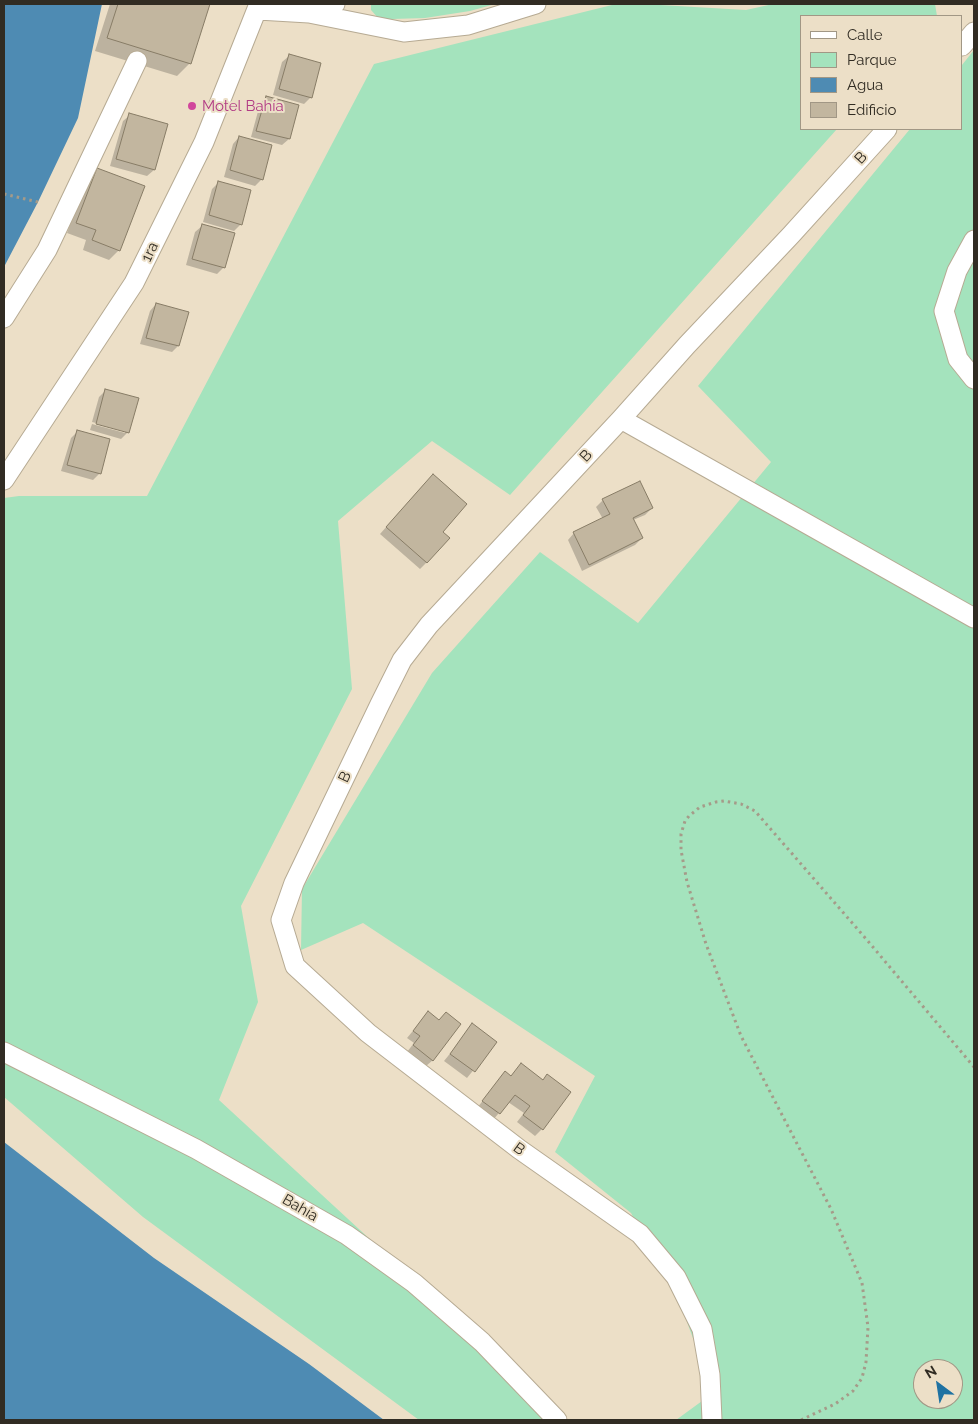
<!DOCTYPE html>
<html>
<head>
<meta charset="utf-8">
<style>
	body { margin:0 }
	#map { position:relative; width:978px; height:1424px; overflow:hidden; background:#ecdfc7; font-family:Raleway,sans-serif }
	canvas { display:block }
	.frame { position:absolute; inset:0; border:5px solid #312c23; pointer-events:none }
	.legend { position:absolute; left:800px; top:15px; width:162px; height:115px; box-sizing:border-box; background:#ecdfc7; border:1px solid #a19785; margin:0; padding:6px 9px; list-style:none; font-size:15px; color:#312c23 }
	.legend li { display:flex; align-items:center; gap:10px; height:25px }
	.legend b { width:25px; border:1px solid #a19785 }
	.north { position:absolute; left:913px; top:1359px; width:50px; height:50px; box-sizing:border-box; background:#ecdfc7; border:1px solid #a19785; border-radius:50%; rotate:329deg; font-size:14px; font-weight:700; line-height:20px; text-align:center; color:#312c23 }
	.north::after { content:''; display:block; margin:auto; width:18px; height:22px; background:#1f72a2; clip-path:polygon(50% 0,100% 100%,50% 72%,0 100%) }
</style>
</head>
<body>
<div id="map">
<canvas width="978" height="1424"></canvas>
<div class="frame"></div>
<ul class="legend">
<li><b style="height:6px;background:#fff"></b>Calle</li>
<li><b style="height:14px;background:#a4e3bd"></b>Parque</li>
<li><b style="height:14px;background:#4e8bb3"></b>Agua</li>
<li><b style="height:14px;background:#c2b69f"></b>Edificio</li>
</ul>
<div class="north">N</div>
</div>
<script>
const ctx = document.querySelector('canvas').getContext('2d');
ctx.lineJoin = 'round';
function fill(path, color) { ctx.fillStyle = color; ctx.fill(path, 'evenodd'); }
const shape = rows => new Path2D(rows.map(r => 'M' + r).join(''));
function strokePath(path, color, width, dash) { ctx.strokeStyle = color; ctx.lineWidth = width; ctx.lineCap = dash ? 'butt' : 'round'; ctx.setLineDash(dash || []); ctx.stroke(path); }
function write(font, color, halo, rows, align = 'center') {
  ctx.font = font + ' Raleway,sans-serif'; ctx.lineWidth = 4; ctx.setLineDash([]); ctx.textBaseline = 'middle'; ctx.strokeStyle = halo; ctx.fillStyle = color; for (const [text, x, y, turn = 0] of rows) {
    ctx.save(); ctx.translate(x, y); ctx.rotate((+turn || 0) * Math.PI / 180); ctx.textAlign = isNaN(turn) ? turn : align; if (halo) ctx.strokeText(text, 0, 0); ctx.fillText(text, 0, 0); ctx.restore();
  }
}
const green = shape([
	[371,4,495,4,470,11,425,18,392,19,379,19,371,10],
	[616,4,643,4,746,10,773,4,935,4,937,16,802,16,802,129,837,129,510,495,432,441,338,521,352,689,241,906,258,1002,219,1100,566,1420,419,1420,143,1217,4,1097,4,498,19,496,147,496,374,64],
	[974,50,974,1420,676,1420,713,1393,679,1300,631,1213,555,1152,595,1076,363,923,301,950,302,889,432,673,540,552,638,623,771,462,698,386,910,129,962,129,962,65],
	[923,1369,953,1369,953,1399,923,1399]
]);
const water = shape([
	[4,4,102,4,78,118,38,202,4,267],
	[4,1142,154,1258,309,1364,384,1420,4,1420]
]);
const shadow = shape([
	[110,4,209,4,190,63,177,76,95,51],
	[289,56,311,97,304,104,273,95,282,62],
	[266,97,298,106,289,139,282,145,251,137,260,104],
	[130,115,154,170,147,176,110,166,123,121],
	[239,137,262,179,255,186,224,177,233,144],
	[97,169,119,250,109,260,83,250,86,240,67,233,87,179],
	[219,182,241,224,234,231,203,222,212,189],
	[202,226,224,267,217,274,186,265,195,232],
	[156,304,178,346,172,352,140,344,150,311],
	[106,390,128,432,121,439,90,430,92,424,125,433,125,430,92,422,99,397],
	[77,432,100,473,93,480,61,471,71,438],
	[426,482,441,532,426,563,420,569,380,534],
	[603,500,652,508,645,515,633,520,642,538,635,545,582,571,568,540,574,533,603,519,596,507],
	[422,1020,433,1060,426,1066,407,1052,414,1043,407,1038],
	[473,1025,496,1042,467,1078,444,1061],
	[521,1065,542,1129,535,1136,517,1122,524,1113,508,1102,493,1120,477,1108,505,1073,510,1077]
]);
const building = shape([
	[118,4,210,4,191,64,107,38,118,4],
	[289,54,321,63,312,98,279,89,289,54],
	[266,96,299,105,290,139,256,131,266,96],
	[129,113,168,124,155,170,116,159,129,113],
	[239,136,272,145,263,180,230,170,239,136],
	[97,168,145,186,120,251,92,240,96,230,76,223,97,168],
	[218,181,251,190,242,225,209,215,218,181],
	[202,224,235,233,225,268,192,259,202,224],
	[156,303,189,312,179,346,146,338,156,303],
	[105,389,139,398,129,433,96,424,105,389],
	[77,430,110,439,101,474,67,465,77,430],
	[433,474,467,504,443,532,450,538,427,563,386,527,433,474],
	[640,481,653,508,633,518,643,538,589,565,573,532,610,514,602,499,640,481],
	[428,1011,439,1020,446,1012,461,1024,433,1061,413,1045,420,1036,413,1031,428,1011],
	[472,1023,497,1042,475,1072,450,1054,472,1023],
	[521,1063,543,1080,547,1074,571,1092,543,1130,523,1115,530,1106,515,1095,500,1114,482,1101,505,1071,511,1076,521,1063]
]);
const path = shape([
	[4,194,38,202],
	[801,1420,835,1404,853,1391,862,1378,866,1362,868,1327,862,1283,831,1209,741,1036,706,944,687,882,681,850,681,834,685,821,689,816,700,807,716,802,724,801,741,804,755,811,867,940,974,1067]
]);
const street = shape([
	[258,10,309,13,335,4],
	[309,13,404,32,468,25,536,4],
	[962,46,974,32],
	[974,240,957,271,944,311,958,359,974,379],
	[4,318,47,250,137,61],
	[621,419,974,618],
	[4,480,134,283,204,142,259,4],
	[4,1052,196,1149,347,1235,414,1283,482,1342,557,1420],
	[712,1420,710,1375,702,1329,676,1277,640,1234,519,1149,368,1033,295,966,281,920,294,883,380,704,402,660,429,625,621,419,687,345,791,235,887,129]
]);
const markers = [
	[192,106,5,"#d1479c"]
];
const hotelNames = [
	["Motel Bahía",202,106]
];
const streetNames = [
	["B",861,158,-48],
	["1ra",150,252,-64],
	["B",586,456,-47],
	["B",345,777,-65],
	["B",519,1149,36],
	["Bahía",300,1208,30]
];
fill(green, '#a4e3bd');
fill(water, '#4e8bb3');
fill(shadow, '#0003');
fill(building, '#c2b69f');
strokePath(building, '#877c66', 1);
strokePath(street, '#b6aa93', 21);
strokePath(path, '#a59b89', 3, [2.5, 4]);
strokePath(street, '#fff', 19);
for (const [x, y, r, color] of markers) { const dot = new Path2D(); dot.arc(x, y, r, 0, 2 * Math.PI); ctx.fillStyle = color; ctx.fill(dot); strokePath(dot, '#ecdfc7', 2); }
write('15px', '#b23c85', '#ecdfc7', hotelNames, 'left');
write('15px', '#312c23', '#ecdfc7', streetNames);
</script>
</body>
</html>
